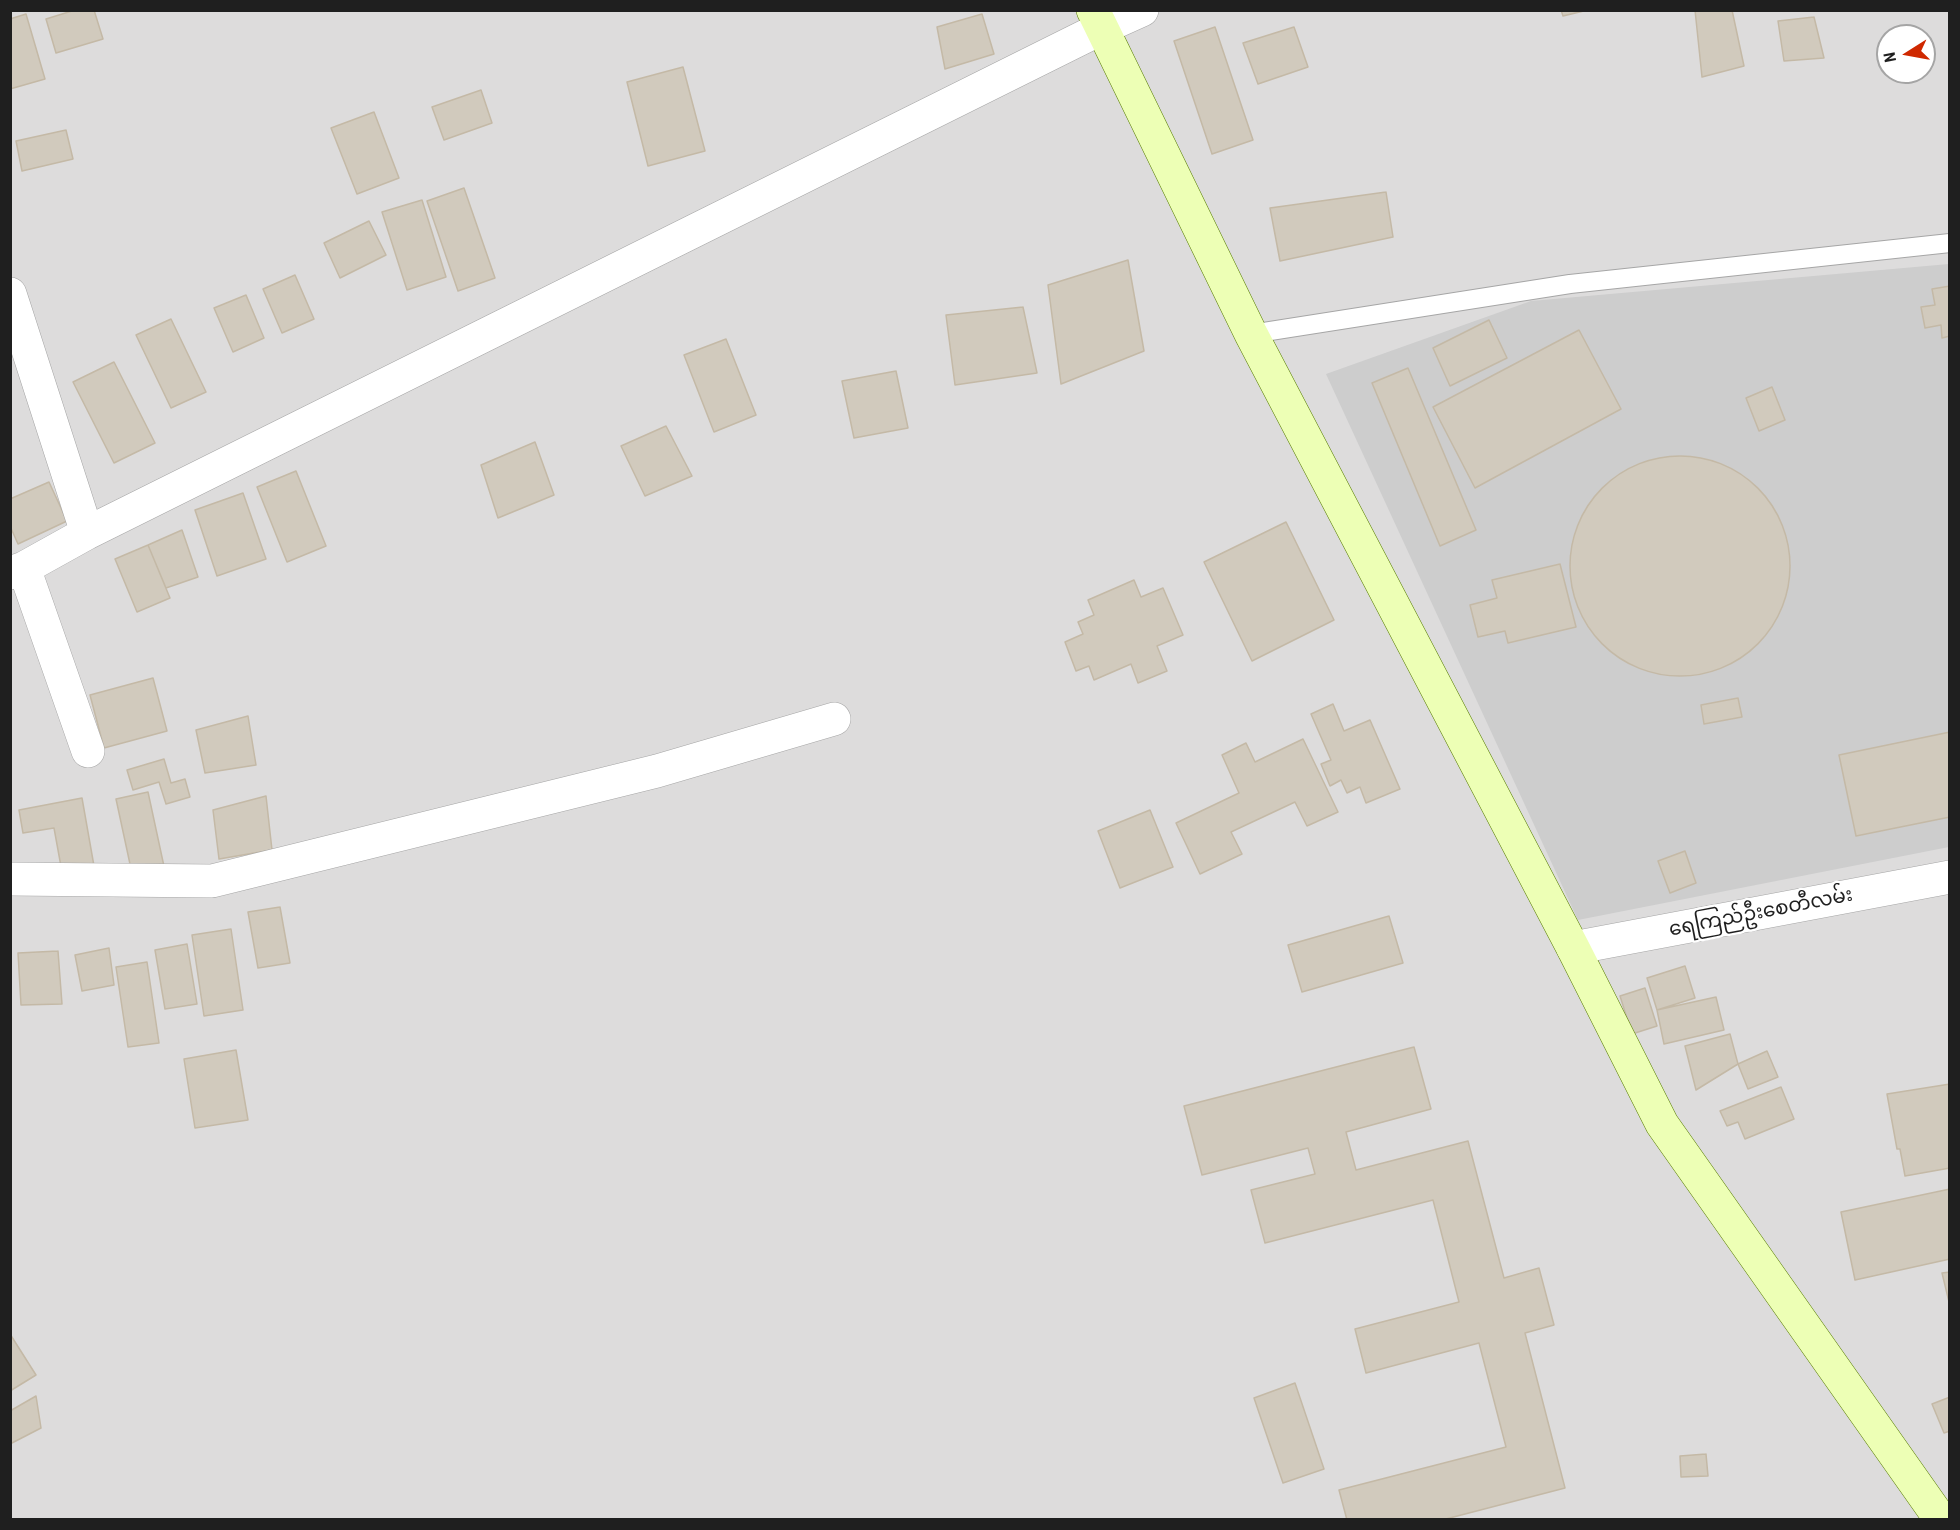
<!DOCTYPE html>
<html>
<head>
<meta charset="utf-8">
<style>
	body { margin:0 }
	#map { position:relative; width:1960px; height:1530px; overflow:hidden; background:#f1efe5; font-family:"Roboto Condensed",sans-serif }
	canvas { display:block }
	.frame { position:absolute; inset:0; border:12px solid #1f1f1f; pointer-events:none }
	.north { position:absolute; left:1876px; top:24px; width:60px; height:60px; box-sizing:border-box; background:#fff; border:2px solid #a5a5a5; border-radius:50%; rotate:259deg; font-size:16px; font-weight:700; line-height:24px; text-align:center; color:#1f1f1f }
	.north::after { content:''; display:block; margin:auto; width:21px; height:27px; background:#cf2800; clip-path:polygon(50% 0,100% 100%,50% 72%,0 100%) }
</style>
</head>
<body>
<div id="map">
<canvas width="1960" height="1530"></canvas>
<div class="frame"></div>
<div class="north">N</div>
</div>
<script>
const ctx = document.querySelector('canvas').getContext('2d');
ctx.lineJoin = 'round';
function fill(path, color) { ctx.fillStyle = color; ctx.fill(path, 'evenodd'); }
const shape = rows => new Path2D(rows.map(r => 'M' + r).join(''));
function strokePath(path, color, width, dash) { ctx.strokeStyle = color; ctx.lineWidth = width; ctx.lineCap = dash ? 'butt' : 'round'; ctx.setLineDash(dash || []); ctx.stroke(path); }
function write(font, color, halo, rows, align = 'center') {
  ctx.font = font + ' "Roboto Condensed","Noto Sans Myanmar",sans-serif'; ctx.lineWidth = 4.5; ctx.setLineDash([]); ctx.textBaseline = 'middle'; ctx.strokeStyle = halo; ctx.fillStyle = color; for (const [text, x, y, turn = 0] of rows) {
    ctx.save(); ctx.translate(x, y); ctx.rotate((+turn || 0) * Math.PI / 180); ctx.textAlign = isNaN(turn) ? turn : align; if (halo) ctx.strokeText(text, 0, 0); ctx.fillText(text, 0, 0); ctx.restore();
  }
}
const residential = shape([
	[11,11,1949,11,1949,1519,11,1519],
	[1888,36,1924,36,1924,72,1888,72]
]);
const religious = shape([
	[1949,264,1949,847,1578,920,1326,374,1531,301]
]);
const building = shape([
	[75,10,94,10,103,39,56,53,46,19,75,10],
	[1561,10,1588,10,1563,16,1561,10],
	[1695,10,1732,10,1744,66,1702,77,1695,10],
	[26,14,45,79,10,89,10,19,26,14],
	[982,14,994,54,945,69,937,27,982,14],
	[1814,17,1824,58,1784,61,1778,21,1814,17],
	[1215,27,1253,140,1212,154,1174,41,1215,27],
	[1294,27,1308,67,1258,84,1243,43,1294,27],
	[683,67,705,151,648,166,627,82,683,67],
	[481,90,492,123,444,140,432,107,481,90],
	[374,112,399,178,357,194,331,128,374,112],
	[66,130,73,159,22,171,16,141,66,130],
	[464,188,495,278,458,291,427,201,464,188],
	[1386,192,1393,237,1280,261,1270,208,1386,192],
	[422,200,446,277,407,290,382,212,422,200],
	[369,221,386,255,340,278,324,243,369,221],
	[1128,260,1144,351,1061,384,1048,285,1128,260],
	[295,275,314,319,282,333,263,289,295,275],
	[1950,286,1950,336,1942,338,1941,325,1925,328,1921,307,1935,305,1932,289,1950,286],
	[246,295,264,338,233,352,214,308,246,295],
	[1023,307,1037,373,955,385,946,315,1023,307],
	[171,319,206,392,171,408,136,335,171,319],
	[1489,320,1507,358,1450,386,1433,348,1489,320],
	[1579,330,1621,409,1475,488,1433,407,1579,330],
	[726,339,756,415,714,432,684,355,726,339],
	[114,362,155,443,114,463,73,382,114,362],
	[1408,368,1476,530,1440,546,1372,383,1408,368],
	[896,371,908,428,854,438,842,381,896,371],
	[1772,387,1785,420,1759,431,1746,398,1772,387],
	[666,426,692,476,645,496,621,446,666,426],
	[535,442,554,495,498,518,481,465,535,442],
	'1570 566a110 110 0 1 1 220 0a110 110 0 1 1-220 0Z',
	[296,471,326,546,287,562,257,487,296,471],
	[49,482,67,521,18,544,10,526,10,499,49,482],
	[243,493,266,559,217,576,195,510,243,493],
	[1286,522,1334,620,1252,661,1204,562,1286,522],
	[182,530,198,577,166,588,148,545,182,530],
	[148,545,170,598,137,612,115,559,148,545],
	[1560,564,1576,627,1508,643,1505,631,1478,637,1470,605,1497,598,1492,580,1560,564],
	[1134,580,1141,597,1163,588,1183,635,1157,646,1167,671,1138,683,1131,664,1094,680,1089,666,1076,671,1065,642,1083,634,1078,622,1094,615,1088,600,1134,580],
	[153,678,167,731,104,748,90,695,153,678],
	[1738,698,1742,717,1704,724,1701,705,1738,698],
	[1333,704,1344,731,1370,720,1400,789,1366,803,1360,787,1347,793,1341,780,1330,786,1321,764,1331,760,1311,714,1333,704],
	[248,716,256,765,205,773,196,730,248,716],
	[1950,732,1950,817,1856,836,1839,755,1950,732],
	[1303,739,1338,812,1307,826,1295,802,1231,832,1242,854,1200,874,1176,823,1239,793,1222,755,1246,743,1255,762,1303,739],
	[164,759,171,783,185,779,190,797,166,804,159,782,133,790,127,770,164,759],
	[148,792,165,871,133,878,116,799,148,792],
	[266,796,272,850,219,859,213,810,266,796],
	[82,798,94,866,62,872,54,828,23,833,19,810,82,798],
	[1150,810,1173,867,1120,888,1098,831,1150,810],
	[1685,851,1696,883,1670,893,1658,861,1685,851],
	[280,907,290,963,258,968,248,912,280,907],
	[1389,916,1403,963,1302,992,1288,945,1389,916],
	[231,929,243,1010,204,1016,192,935,231,929],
	[187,944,197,1004,165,1009,155,950,187,944],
	[109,948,114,985,82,991,75,955,109,948],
	[58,951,62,1004,21,1005,18,953,58,951],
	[147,962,159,1043,128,1047,116,967,147,962],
	[1685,966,1695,998,1657,1010,1647,978,1685,966],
	[1645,988,1657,1026,1632,1034,1620,996,1645,988],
	[1716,997,1724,1030,1664,1044,1657,1010,1716,997],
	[1730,1034,1738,1064,1696,1090,1685,1046,1730,1034],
	[1414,1047,1431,1109,1346,1132,1356,1170,1468,1141,1504,1278,1539,1268,1554,1325,1525,1333,1565,1488,1442,1520,1347,1520,1339,1490,1506,1447,1479,1343,1366,1373,1355,1329,1459,1302,1433,1200,1265,1243,1251,1190,1315,1174,1308,1148,1202,1175,1184,1106,1414,1047],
	[236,1050,248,1120,195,1128,184,1059,236,1050],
	[1767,1051,1778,1077,1748,1089,1738,1064,1767,1051],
	[1950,1084,1950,1168,1905,1176,1900,1149,1897,1149,1887,1094,1950,1084],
	[1781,1087,1794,1119,1745,1139,1738,1122,1727,1126,1720,1111,1781,1087],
	[1950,1189,1950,1259,1855,1280,1841,1212,1950,1189],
	[1950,1272,1950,1306,1942,1273,1950,1272],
	[10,1334,36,1375,10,1391,10,1334],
	[1295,1383,1324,1469,1283,1483,1254,1398,1295,1383],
	[36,1396,41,1428,10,1444,10,1411,36,1396],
	[1950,1397,1950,1431,1944,1433,1932,1404,1950,1397],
	[1706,1454,1708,1476,1681,1477,1680,1456,1706,1454]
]);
const lane = shape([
	[1251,334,1570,284,1950,243]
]);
const street = shape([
	[10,294,87,533],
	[24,568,88,751],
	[10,573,24,568,87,533,1102,28,1142,10],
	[10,879,212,881,657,771,834,719],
	[1573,948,1950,877]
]);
const secondary = shape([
	[1093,10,1251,334,1573,948,1662,1124,1941,1520]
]);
const streetNames = [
	["ရေကြည်ဦးစေတီလမ်း",1761,913,-11]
];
fill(residential, '#dddcdc');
fill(religious, '#cdcdcd');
fill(building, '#d1cabd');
strokePath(building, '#c4b9a6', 1.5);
strokePath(lane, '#a6a6a6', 20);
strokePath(street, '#a6a6a6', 34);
strokePath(secondary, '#577d00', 34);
strokePath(lane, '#fff', 18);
strokePath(street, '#fff', 33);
strokePath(secondary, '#edffb5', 33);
write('20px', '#1f1f1f', '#fff', streetNames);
</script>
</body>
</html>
